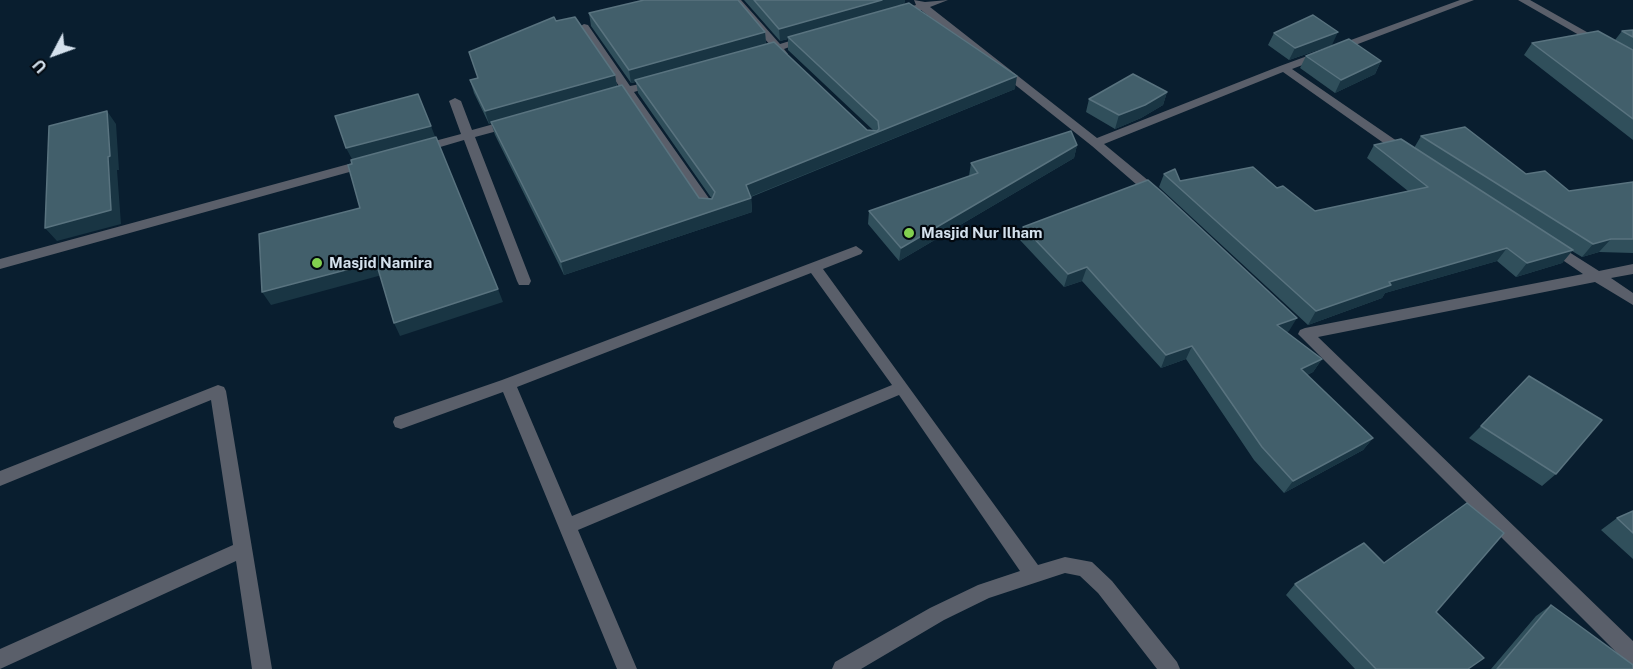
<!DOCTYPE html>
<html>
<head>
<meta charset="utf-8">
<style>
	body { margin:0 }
	#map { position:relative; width:1633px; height:669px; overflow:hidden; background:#091e2f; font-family:"Public Sans",sans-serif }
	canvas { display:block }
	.north { position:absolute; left:24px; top:24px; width:60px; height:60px; -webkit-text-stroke:4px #02080f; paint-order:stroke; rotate:229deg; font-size:16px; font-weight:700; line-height:24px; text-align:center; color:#d4e1ed }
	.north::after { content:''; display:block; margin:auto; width:21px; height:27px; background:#d4e1ed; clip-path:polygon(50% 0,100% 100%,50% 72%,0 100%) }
</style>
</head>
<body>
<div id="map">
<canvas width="1633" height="669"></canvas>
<div class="north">U</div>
</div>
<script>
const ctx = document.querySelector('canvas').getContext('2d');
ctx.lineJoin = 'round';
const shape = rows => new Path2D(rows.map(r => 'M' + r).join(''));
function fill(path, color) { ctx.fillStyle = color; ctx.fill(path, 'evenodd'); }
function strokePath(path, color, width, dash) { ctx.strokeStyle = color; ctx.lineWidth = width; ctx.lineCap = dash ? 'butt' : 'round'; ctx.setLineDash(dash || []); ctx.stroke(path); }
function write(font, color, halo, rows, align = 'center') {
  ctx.font = font + ' "Public Sans",sans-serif'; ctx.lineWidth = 4.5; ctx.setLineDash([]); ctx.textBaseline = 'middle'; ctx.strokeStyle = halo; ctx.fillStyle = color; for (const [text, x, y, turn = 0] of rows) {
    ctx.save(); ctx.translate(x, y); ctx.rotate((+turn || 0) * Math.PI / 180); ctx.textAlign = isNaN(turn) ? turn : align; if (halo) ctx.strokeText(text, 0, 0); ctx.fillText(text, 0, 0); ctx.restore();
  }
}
const minor = shape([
	[731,0,741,0,780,44,806,36,811,39,784,49,788,54,787,56,779,56,775,52,756,55,756,51,771,46,731,0],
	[914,0,925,2,948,0,930,7,1097,138,1280,66,1460,0,1474,0,1292,69,1410,150,1410,156,1402,156,1283,72,1104,144,1161,191,1162,194,1161,197,1156,198,1151,197,1092,146,921,10,895,15,895,11,916,5,914,0],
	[1518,0,1530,0,1633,58,1633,66,1518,0],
	[584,24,588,25,630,86,660,80,660,84,634,92,713,204,715,207,713,210,703,210,625,94,603,98,603,94,621,89,579,27,584,24],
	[455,98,461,101,472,130,512,119,518,123,516,126,475,137,531,281,529,285,519,285,517,281,464,140,420,153,414,149,416,146,461,134,449,101,455,98],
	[367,159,373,163,371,166,0,269,0,259,367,159],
	[1550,240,1599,271,1633,264,1633,274,1611,278,1633,293,1633,305,1595,282,1318,337,1633,641,1633,665,1626,662,1298,334,1300,330,1305,328,1583,274,1545,248,1543,245,1550,240],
	[856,246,863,251,861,254,823,269,1038,565,1065,557,1092,562,1112,581,1177,662,1180,669,1157,669,1098,593,1080,576,1065,573,989,598,944,620,861,669,832,669,835,662,930,608,978,585,1020,571,899,395,578,530,637,669,617,669,503,392,401,429,395,427,393,422,395,417,502,380,856,246],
	[811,273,892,385,572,516,517,387,811,273],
	[218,385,224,387,226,391,272,669,252,669,236,561,0,669,0,649,233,545,211,400,0,486,0,471,218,385]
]);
const wall = shape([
	[744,0,905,0,904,4,898,6,1015,89,751,197,752,212,564,275,495,135,491,123,489,124,474,93,470,80,478,78,469,52,556,21,615,75,617,86,699,198,712,199,638,93,636,82,631,83,591,26,589,13,765,32,766,44,867,130,874,131,788,50,788,39,780,41],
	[1633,30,1633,140,1524,55,1532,43,1615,40,1622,31],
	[1274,33,1332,45,1289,60,1268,45],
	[1306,56,1381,61,1375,74,1335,93,1300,68],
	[1167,92,1163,105,1141,118,1115,129,1086,112,1089,99],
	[1421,136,1526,174,1569,191,1633,182,1633,253,1599,252,1582,257,1572,251,1562,263,1516,277,1497,261,1385,293,1382,298,1308,325,1159,187,1164,174,1180,181,1315,211,1408,191,1367,158,1374,145,1414,148],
	[1077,145,1074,158,899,261,868,224,869,211,969,176,971,163],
	[1023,227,1289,331,1286,332,1322,359,1313,372,1307,375,1373,438,1363,450,1284,493,1254,460,1186,359,1161,368,1082,281,1064,287,1020,240],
	[1481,426,1556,474,1542,486,1469,438],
	[1633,511,1633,559,1601,530,1617,518],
	[1295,584,1436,612,1469,669,1355,669,1286,595],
	[1551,605,1633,669,1491,669,1536,616]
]);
const shadedWall = shape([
	[882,0,905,0,904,4,898,5,898,8,788,37,788,39,780,41,779,29],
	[765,32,766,45,631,83,629,70],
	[1338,32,1332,45,1289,60,1295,48],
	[1381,61,1375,74,1335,93,1341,80],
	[615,75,617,88,489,124,485,111],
	[1017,76,1015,89,747,198,746,185],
	[1167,92,1163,105,1141,118,1115,129,1119,115],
	[107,111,116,124,119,170,117,170,121,224,57,241,45,228,108,157],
	[431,126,436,139,353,161,346,148],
	[1077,145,1074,158,899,261,901,248],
	[751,198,752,212,564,275,561,262],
	[1611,239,1599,252,1582,257,1593,244],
	[1507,248,1497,261,1385,293,1382,298,1308,325,1316,311,1389,282],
	[1573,250,1562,263,1516,277,1527,263],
	[376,262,382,275,271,305,262,292],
	[1087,267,1082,281,1064,287,1068,274],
	[498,289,503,302,400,336,394,323],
	[1297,318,1289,331,1269,338,1277,325],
	[1192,346,1186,359,1161,368,1166,355],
	[1322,359,1313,372,1292,382,1301,369],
	[1373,438,1363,450,1284,493,1293,481]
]);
const building = shape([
	[644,0,738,0,765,32,629,70,589,13,644,0],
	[754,0,882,0,779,29,754,0],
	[909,3,1017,76,746,185,751,198,561,262,491,122,622,85,699,198,712,199,715,192,635,80,774,42,867,130,877,131,879,129,878,121,788,37,909,3],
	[1313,15,1338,32,1295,48,1274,33,1313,15],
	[554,17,556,21,575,17,615,75,485,111,470,80,478,78,469,52,554,17],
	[1633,30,1633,37,1622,31,1633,30],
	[1598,31,1633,50,1633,119,1532,43,1598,31],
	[1349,39,1381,61,1341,80,1306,56,1349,39],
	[1133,74,1167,92,1145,105,1119,115,1089,99,1133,74],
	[418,94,431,126,346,148,335,116,418,94],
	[107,111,110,156,108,157,111,210,45,228,49,126,107,111],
	[1465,127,1526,174,1545,171,1569,191,1633,182,1633,239,1611,239,1593,244,1421,136,1465,127],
	[1071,131,1077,145,901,248,869,211,978,173,971,163,1071,131],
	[436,137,498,289,394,323,376,262,262,292,259,234,360,208,348,165,352,164,351,160,436,137],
	[1401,139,1573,250,1527,263,1507,248,1389,282,1391,285,1316,311,1164,174,1175,169,1180,181,1253,167,1277,188,1283,186,1315,211,1428,187,1374,145,1401,139],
	[1148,180,1163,193,1297,318,1277,325,1322,359,1301,369,1373,438,1293,481,1262,447,1192,346,1166,355,1087,267,1068,274,1023,227,1148,180],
	[1529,376,1602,420,1556,474,1481,426,1529,376],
	[1467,503,1504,533,1436,612,1484,658,1468,669,1376,669,1295,584,1364,543,1384,563,1467,503],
	[1633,511,1633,533,1617,518,1633,511],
	[1551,605,1633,665,1633,669,1497,669,1551,605]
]);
const markers = [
	[909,233,6,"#82d04f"],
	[317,263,6,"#82d04f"]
];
const poiNames = [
	["Masjid Nur Ilham",921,233],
	["Masjid Namira",329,263]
];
fill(minor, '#5a5f6a');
fill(wall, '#304f5b');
fill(shadedWall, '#193543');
fill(building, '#425f6b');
strokePath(building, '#59737f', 1.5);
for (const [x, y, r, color] of markers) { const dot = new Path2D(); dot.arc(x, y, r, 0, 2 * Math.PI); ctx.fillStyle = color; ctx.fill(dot); strokePath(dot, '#02080f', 2); }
write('bold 15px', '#d4e1ed', '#02080f', poiNames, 'left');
</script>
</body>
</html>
